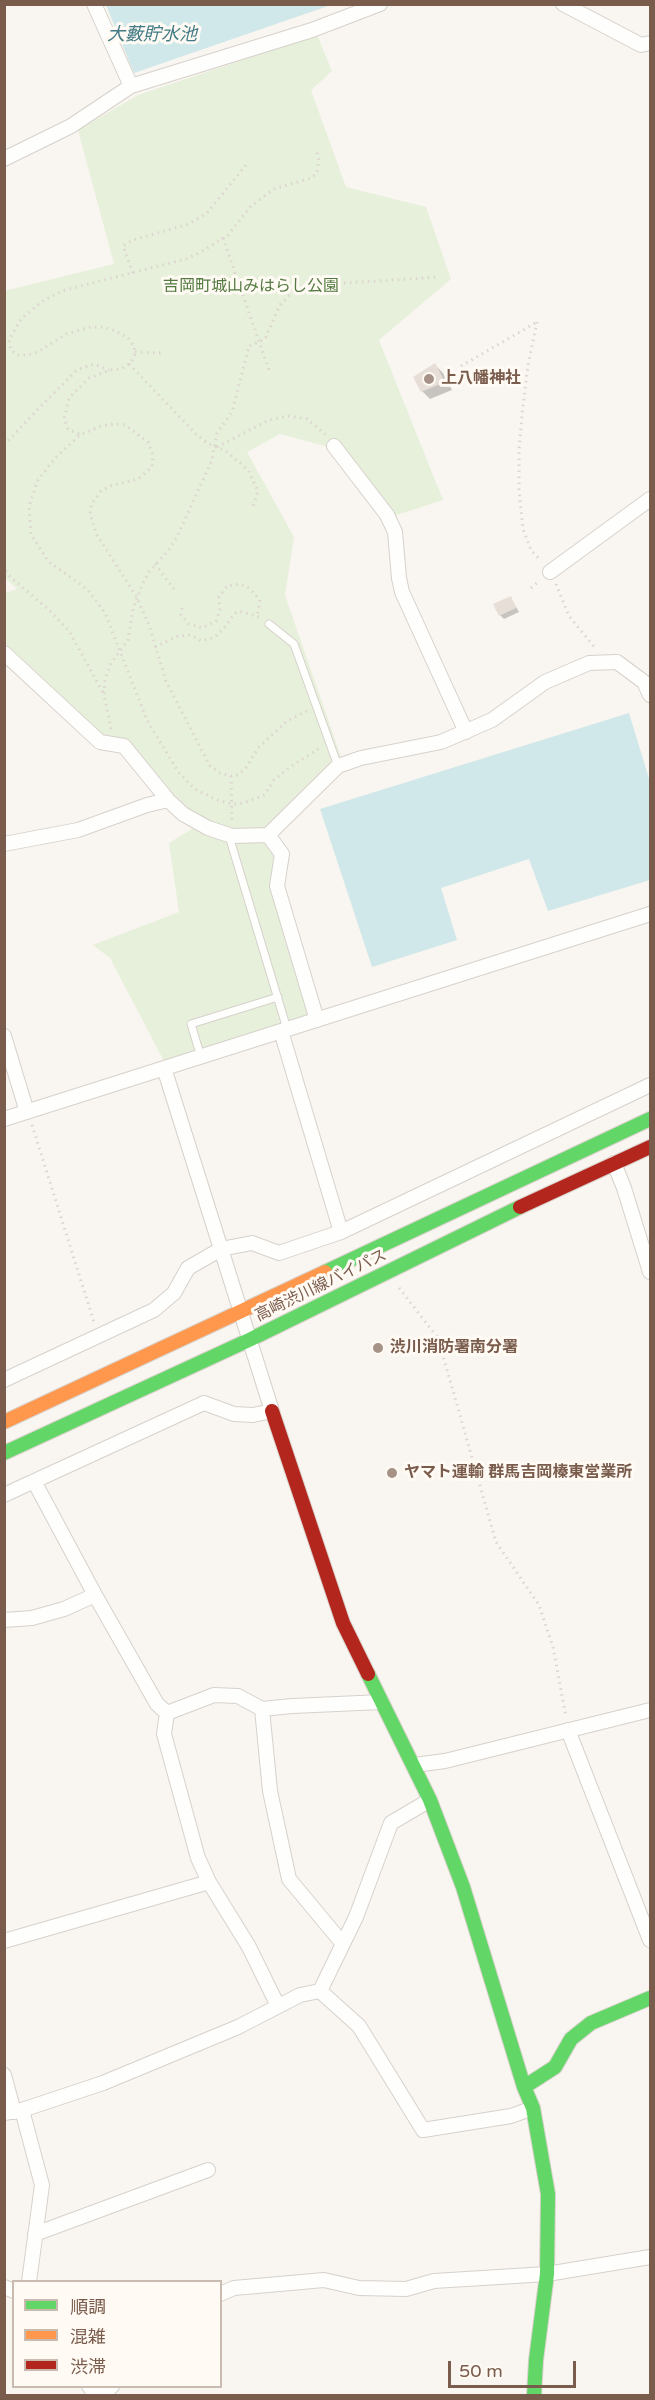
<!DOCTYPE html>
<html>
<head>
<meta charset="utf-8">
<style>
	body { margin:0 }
	#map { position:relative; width:655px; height:2400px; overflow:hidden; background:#f9f5f0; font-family:"Varela Round","Noto Sans JP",sans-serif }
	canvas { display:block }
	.frame { position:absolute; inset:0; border:6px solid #7a5c4d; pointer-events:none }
	.legend { position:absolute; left:12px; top:2280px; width:210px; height:108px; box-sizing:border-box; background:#fffaf3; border:2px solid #cabbb1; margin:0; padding:8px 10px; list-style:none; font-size:18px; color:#7a5c4d }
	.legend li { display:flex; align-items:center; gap:12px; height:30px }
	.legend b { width:30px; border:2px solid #cabbb1 }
	.scale { position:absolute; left:448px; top:2361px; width:128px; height:27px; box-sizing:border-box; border:3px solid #7a5c4d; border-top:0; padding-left:8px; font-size:18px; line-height:21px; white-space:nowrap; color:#7a5c4d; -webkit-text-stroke:4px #fffaf3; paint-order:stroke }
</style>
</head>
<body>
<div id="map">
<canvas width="655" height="2400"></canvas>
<div class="frame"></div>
<ul class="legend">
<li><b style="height:8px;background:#63d668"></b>順調</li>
<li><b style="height:8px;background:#ff974d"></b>混雑</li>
<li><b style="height:8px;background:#b3261e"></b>渋滞</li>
</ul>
<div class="scale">50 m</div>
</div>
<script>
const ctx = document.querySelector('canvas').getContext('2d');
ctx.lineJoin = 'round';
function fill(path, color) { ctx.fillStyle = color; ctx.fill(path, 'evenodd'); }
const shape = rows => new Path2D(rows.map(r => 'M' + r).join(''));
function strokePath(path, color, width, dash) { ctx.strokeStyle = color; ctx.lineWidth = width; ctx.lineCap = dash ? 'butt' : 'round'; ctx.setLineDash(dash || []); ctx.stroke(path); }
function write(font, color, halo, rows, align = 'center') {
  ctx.font = font + ' "Varela Round","Noto Sans JP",sans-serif'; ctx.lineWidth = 6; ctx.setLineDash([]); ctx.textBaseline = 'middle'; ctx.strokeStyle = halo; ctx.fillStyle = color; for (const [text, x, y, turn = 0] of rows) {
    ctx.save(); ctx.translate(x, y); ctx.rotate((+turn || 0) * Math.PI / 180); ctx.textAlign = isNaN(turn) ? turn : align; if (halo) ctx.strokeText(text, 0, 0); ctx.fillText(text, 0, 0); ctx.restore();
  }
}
const green = shape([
	[317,35,332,71,311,90,346,187,426,207,451,279,379,340,443,500,384,519,361,488,325,446,280,434,247,452,294,537,285,595,341,757,334,760,325,773,267,831,278,855,272,886,312,1017,165,1063,110,958,93,945,179,912,169,843,192,829,197,820,186,813,126,742,104,738,5,643,5,593,17,589,4,577,4,291,114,264,78,130,138,95]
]);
const water = shape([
	[106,5,331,5,134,73],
	[629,713,650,782,650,880,548,911,529,859,441,888,457,940,372,967,320,809]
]);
const shadow = shape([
	[435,365,443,373,452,390,430,399,422,391],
	[510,597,519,612,504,619,500,615]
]);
const building = shape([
	[435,363,445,382,421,392,413,377],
	[511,596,516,608,499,616,493,604]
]);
const path = shape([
	[223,238,270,373],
	[133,273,123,246,133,240,189,224,207,213,246,165],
	[537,322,528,365,522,415,519,449,519,491,523,529,531,550,541,561],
	[135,352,163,353],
	[129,364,196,434,207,443,226,451,248,470,258,491,252,510],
	[461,366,537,322],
	[79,434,68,429,64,419,69,398,89,378,110,370,121,369,131,363,135,354,134,346,128,338,116,331,104,327,91,327,66,334,38,352,28,355,17,355,11,350,9,340,21,319,44,300,65,290,186,259,199,253,228,235,250,207,274,189,311,178,317,173,319,160,316,149],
	[4,445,40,407,77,370,94,364,109,370],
	[217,447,269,420,288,416,307,419,326,435],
	[155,564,174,589],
	[4,565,7,574,49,610,69,631,104,694],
	[556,584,569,616,596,649],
	[531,588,539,581],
	[182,608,181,615,189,624,202,628,216,621,220,610,219,597,227,586,239,584,249,588,260,600,257,617],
	[155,647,178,636,191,635,201,641,215,637,226,626,234,614,239,611,259,617],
	[307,711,287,721,258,748,246,768,238,775,231,776,220,773,210,766,166,681,149,625,136,596,97,535,90,514,91,505,101,491,110,486,138,479,152,467,153,456,148,442,125,425,114,424,101,426,80,435,56,457,38,480,29,506,31,534,48,561,88,590,105,613,147,720,179,773,195,789,217,800,232,804,244,803,264,795,274,780,290,767,321,747],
	[111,729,104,695,105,679,111,663,128,640,133,608,143,583,149,572,167,552,177,537,201,484,212,460,217,433,232,412,249,346,265,339,280,305,298,286,439,277],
	[231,776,232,822],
	[32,1125,94,1322],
	[399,1288,438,1338,496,1542,539,1605,553,1647,566,1717]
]);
const lane = shape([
	[269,624,294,644,338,766],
	[229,836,287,1029],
	[201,1057,191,1024,278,997]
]);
const street = shape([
	[94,4,131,86],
	[563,4,641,45,650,43],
	[4,159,71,126,131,86,312,30,380,4],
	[334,446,387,515,395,532,399,578,402,592,466,732],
	[550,572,650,499],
	[4,653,100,742,124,746,168,800,183,814,208,828,232,836,268,835,338,766,361,758,441,742,492,720,545,682,589,663,617,662,644,682,650,695],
	[268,835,282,854,277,886,317,1020],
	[4,844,78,830,147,805,168,800],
	[281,1031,341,1232],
	[4,1036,27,1112],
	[4,1119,650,914],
	[614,1163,624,1188,650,1272],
	[4,1380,154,1310,174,1293,188,1268,221,1249,252,1243,279,1253,341,1232,650,1085],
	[35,1483,95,1595,157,1704,167,1713,214,1695,238,1696,262,1709,292,1706,382,1702],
	[4,1495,204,1403,234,1414,253,1415,272,1411,164,1068],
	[4,1620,32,1618,64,1609,95,1595],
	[262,1709,270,1791,289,1879,343,1944],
	[167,1713,164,1734,198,1858,209,1882,249,1947,278,2006],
	[568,1730,650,1940],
	[414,1765,445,1761,650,1710],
	[4,1941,209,1882],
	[320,1991,359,2026,423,2130,511,2116,533,2108],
	[4,2075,14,2112],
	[22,2110,42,2185,29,2282],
	[4,2113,22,2110,103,2083,238,2027,300,1995,320,1991,356,1917,391,1823,430,1800],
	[35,2234,208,2170],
	[4,2287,14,2291],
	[220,2294,234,2288,324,2280,359,2288,406,2289,434,2281,547,2274,650,2257],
	[89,2386,96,2396],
	[101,2396,112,2386]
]);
const fast = shape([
	[325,1272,650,1119],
	[4,1453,249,1340,520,1207],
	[368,1674,430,1800,463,1887,524,2087],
	[534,2396,536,2360,547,2274,548,2194,533,2108,524,2087,555,2067,571,2039,591,2023,650,1998]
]);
const slow = shape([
	[4,1422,325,1272]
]);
const jam = shape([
	[520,1207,650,1147],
	[272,1411,343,1623,368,1674]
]);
const markers = [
	[429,379,6,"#a69286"],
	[378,1348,6,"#a69286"],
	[392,1473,6,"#a69286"]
];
const parkNames = [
	["吉岡町城山みはらし公園",251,287]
];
const poiNames = [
	["上八幡神社",441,379],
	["渋川消防署南分署",390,1348],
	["ヤマト運輸 群馬吉岡榛東営業所",404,1473]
];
const streetNames = [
	["高崎渋川線バイパス",321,1286,-26]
];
const waterNames = [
	["大藪貯水池",152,35]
];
fill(green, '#e7f0db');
fill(water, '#d0e8ea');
fill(shadow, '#0003');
fill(building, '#e6ded7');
strokePath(lane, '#d7d1cb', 9);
strokePath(street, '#d7d1cb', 16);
strokePath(fast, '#d9d2cb', 16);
strokePath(slow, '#d9d2cb', 16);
strokePath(jam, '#d9d2cb', 16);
strokePath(path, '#dcd5d0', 3, [1.5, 4.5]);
strokePath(lane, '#fefefd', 7);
strokePath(street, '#fefefd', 14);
strokePath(fast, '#63d668', 14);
strokePath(slow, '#ff974d', 14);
strokePath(jam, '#b3261e', 14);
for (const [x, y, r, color] of markers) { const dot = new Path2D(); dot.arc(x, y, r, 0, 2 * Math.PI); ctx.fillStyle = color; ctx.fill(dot); strokePath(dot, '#fffaf3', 2); }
write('16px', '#537a41', '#fffaf3', parkNames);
write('bold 16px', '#7a5c4d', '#fffaf3', poiNames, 'left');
write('16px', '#7a5c4d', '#fffaf3', streetNames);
write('italic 18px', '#437c86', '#fffaf3', waterNames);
</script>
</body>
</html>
